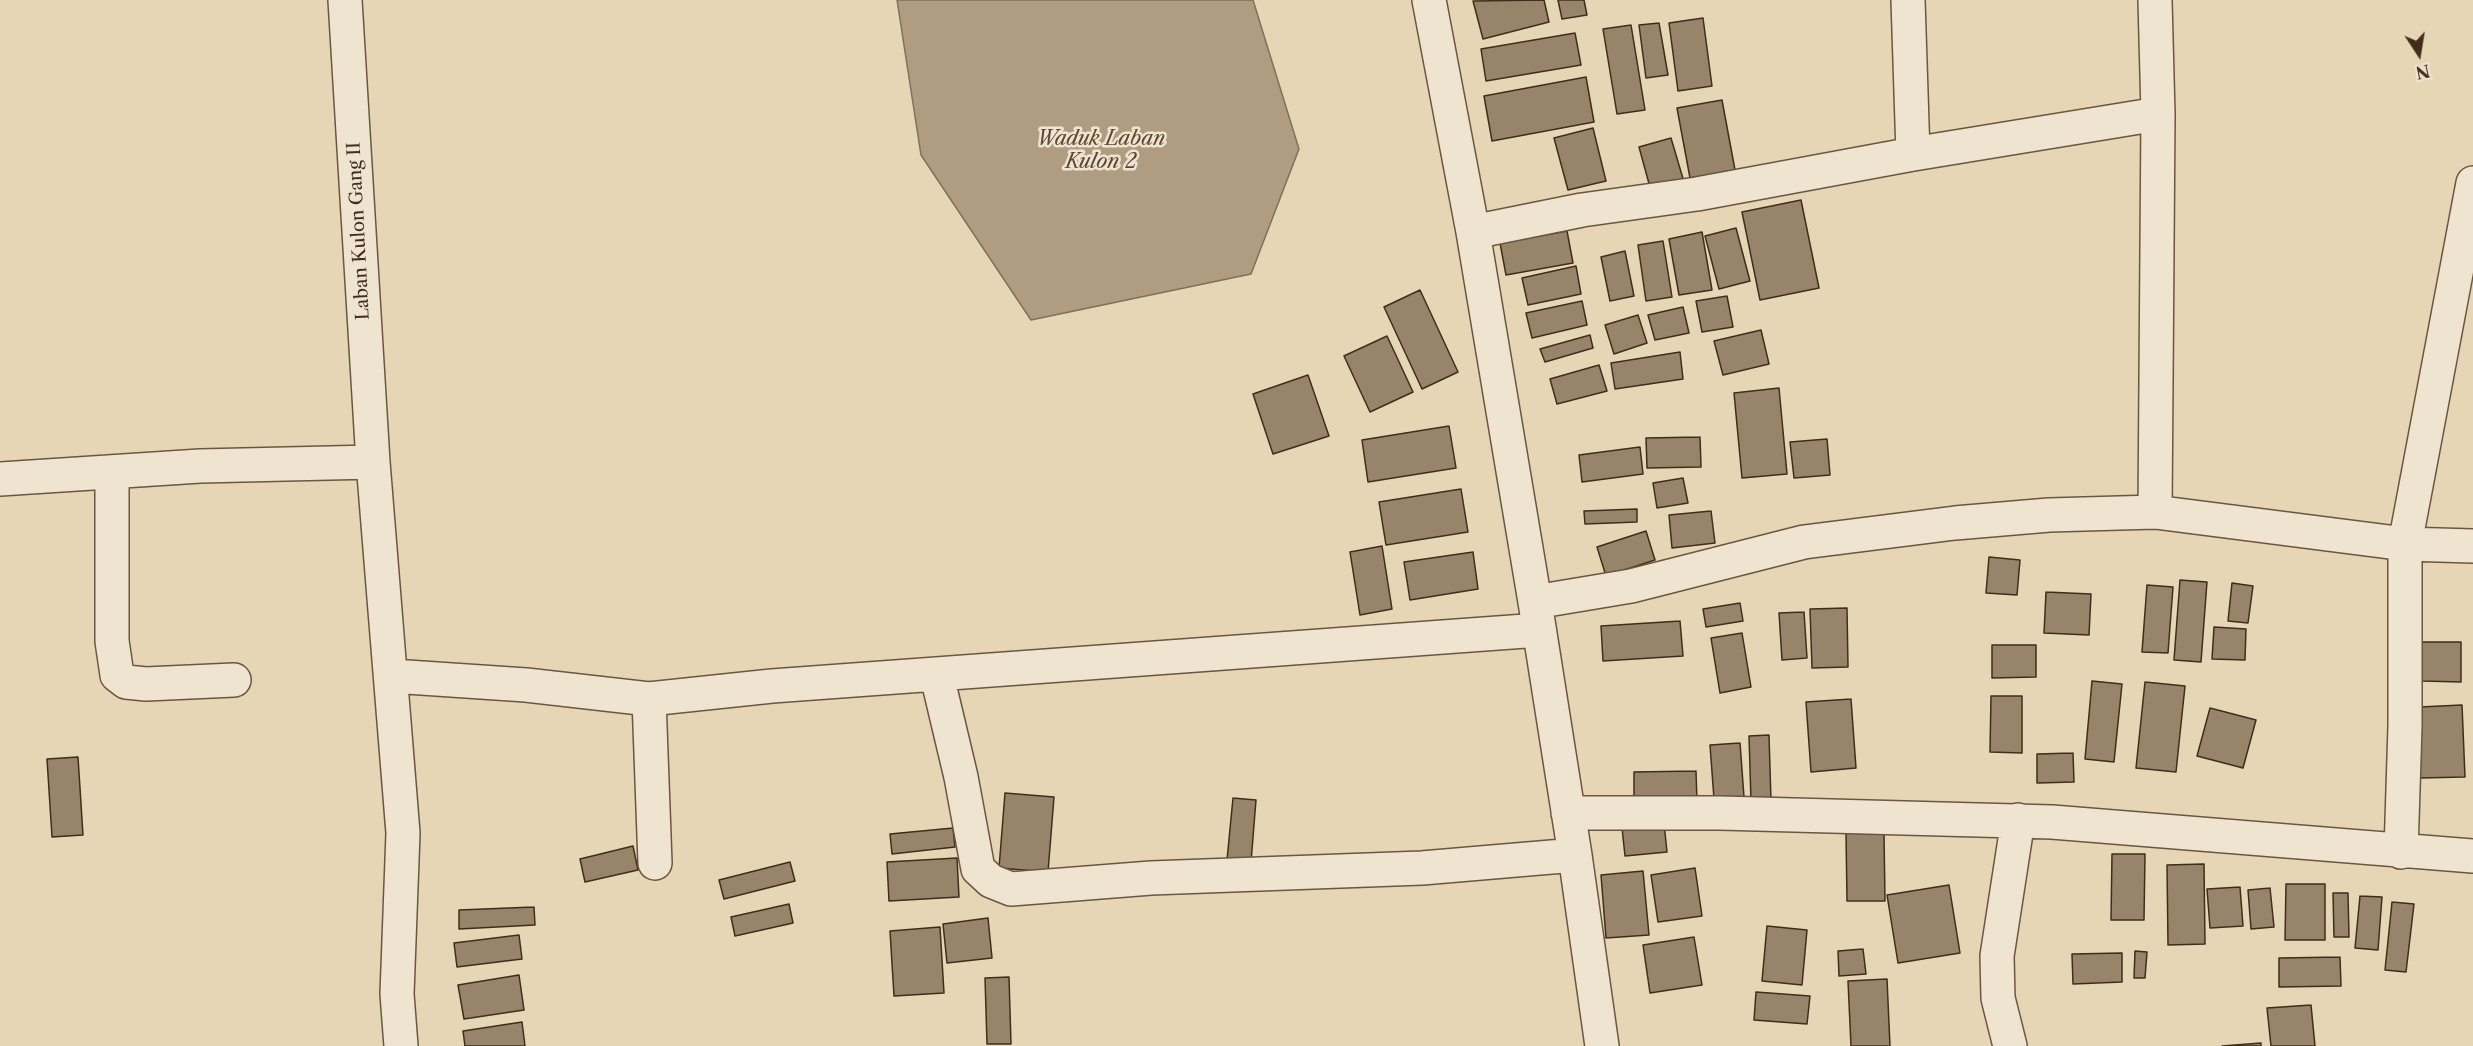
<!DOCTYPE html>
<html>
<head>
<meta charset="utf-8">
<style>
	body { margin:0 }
	#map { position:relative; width:2473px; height:1046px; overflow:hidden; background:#e6d6b6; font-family:"Libre Caslon Text",serif }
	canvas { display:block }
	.north { position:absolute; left:2389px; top:24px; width:60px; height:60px; -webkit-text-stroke:4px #efe4d0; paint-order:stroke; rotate:168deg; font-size:16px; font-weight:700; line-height:24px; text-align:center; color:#432c1a }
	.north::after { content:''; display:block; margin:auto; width:21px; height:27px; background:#432c1a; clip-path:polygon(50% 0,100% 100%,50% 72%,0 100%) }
</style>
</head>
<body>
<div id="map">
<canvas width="2473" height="1046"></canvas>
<div class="north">N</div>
</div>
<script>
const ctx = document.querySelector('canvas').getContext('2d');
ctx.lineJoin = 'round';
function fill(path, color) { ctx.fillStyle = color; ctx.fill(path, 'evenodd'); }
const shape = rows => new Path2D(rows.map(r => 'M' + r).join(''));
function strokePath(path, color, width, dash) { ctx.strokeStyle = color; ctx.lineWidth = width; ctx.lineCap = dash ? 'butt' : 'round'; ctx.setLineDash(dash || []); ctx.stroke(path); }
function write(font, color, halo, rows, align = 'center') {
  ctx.font = font + ' "Libre Caslon Text",serif'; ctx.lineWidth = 5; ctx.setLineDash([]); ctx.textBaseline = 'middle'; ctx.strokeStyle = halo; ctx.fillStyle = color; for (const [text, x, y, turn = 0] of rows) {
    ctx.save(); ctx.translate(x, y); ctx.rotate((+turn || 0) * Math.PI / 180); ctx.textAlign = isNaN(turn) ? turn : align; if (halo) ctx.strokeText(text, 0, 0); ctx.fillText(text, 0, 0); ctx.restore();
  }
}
const water = shape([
	[897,0,1253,0,1299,149,1251,274,1031,320,921,155,897,0]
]);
const building = shape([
	[1544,0,1549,22,1483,39,1473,1,1544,0],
	[1558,0,1584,0,1587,15,1562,19,1558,0],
	[1703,18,1712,86,1678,91,1669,23,1703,18],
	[1659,23,1668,75,1646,78,1639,25,1659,23],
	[1631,25,1645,110,1617,114,1603,29,1631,25],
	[1575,33,1581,65,1486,81,1481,49,1575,33],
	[1586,77,1594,122,1492,141,1484,96,1586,77],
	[1722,100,1735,170,1690,178,1677,108,1722,100],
	[1593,128,1606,181,1568,190,1554,138,1593,128],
	[1671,138,1684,182,1651,191,1639,147,1671,138],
	[1801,200,1819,288,1760,300,1742,212,1801,200],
	[1736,228,1750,281,1719,289,1705,236,1736,228],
	[1567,231,1573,263,1506,275,1500,243,1567,231],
	[1702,232,1712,290,1679,295,1669,239,1702,232],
	[1663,241,1672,297,1646,301,1638,245,1663,241],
	[1625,251,1634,296,1610,301,1601,257,1625,251],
	[1576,266,1581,294,1528,305,1522,278,1576,266],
	[1420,290,1458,372,1422,389,1384,307,1420,290],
	[1727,296,1733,327,1702,332,1696,301,1727,296],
	[1582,301,1587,325,1532,338,1526,313,1582,301],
	[1683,307,1689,333,1655,340,1648,315,1683,307],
	[1638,315,1647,343,1614,354,1605,325,1638,315],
	[1761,330,1769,364,1723,375,1714,341,1761,330],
	[1590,335,1593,348,1545,362,1540,349,1590,335],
	[1387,336,1413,392,1370,412,1344,356,1387,336],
	[1680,352,1683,379,1615,389,1611,363,1680,352],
	[1599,365,1607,391,1557,404,1550,379,1599,365],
	[1308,375,1329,436,1273,454,1253,394,1308,375],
	[1779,388,1787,474,1742,478,1734,393,1779,388],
	[1449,426,1456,468,1368,482,1362,440,1449,426],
	[1700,437,1701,467,1647,468,1646,438,1700,437],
	[1827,439,1830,475,1794,478,1790,442,1827,439],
	[1640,447,1643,474,1582,482,1579,455,1640,447],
	[1683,478,1688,503,1657,508,1653,483,1683,478],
	[1461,489,1468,532,1386,545,1379,502,1461,489],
	[1637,509,1637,522,1585,524,1584,511,1637,509],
	[1711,511,1715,543,1672,548,1669,515,1711,511],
	[1646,531,1655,560,1606,576,1597,547,1646,531],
	[1382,546,1392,609,1360,615,1350,552,1382,546],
	[1473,552,1478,589,1410,600,1404,562,1473,552],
	[1989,557,2020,560,2017,595,1986,593,1989,557],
	[2180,580,2207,582,2201,662,2174,660,2180,580],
	[2232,583,2253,586,2248,623,2228,621,2232,583],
	[2147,585,2173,587,2168,653,2142,652,2147,585],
	[2046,592,2091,594,2089,635,2044,633,2046,592],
	[1740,603,1743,621,1706,627,1703,609,1740,603],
	[1847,608,1848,667,1812,668,1810,609,1847,608],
	[1804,612,1807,658,1782,660,1779,613,1804,612],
	[1680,621,1683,656,1603,661,1601,626,1680,621],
	[2214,627,2246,629,2245,660,2212,659,2214,627],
	[1742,633,1751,687,1720,693,1711,638,1742,633],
	[2422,642,2461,642,2461,682,2422,681,2422,642],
	[1992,645,2036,645,2036,677,1992,678,1992,645],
	[2092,681,2122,684,2114,762,2085,759,2092,681],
	[2145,682,2185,686,2176,772,2136,768,2145,682],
	[1991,696,2022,696,2022,753,1990,752,1991,696],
	[1851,699,1856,768,1811,772,1806,702,1851,699],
	[2462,705,2465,777,2420,778,2419,707,2462,705],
	[2210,708,2256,720,2243,768,2197,756,2210,708],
	[1769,735,1771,801,1751,801,1749,736,1769,735],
	[1740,743,1744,797,1714,799,1710,745,1740,743],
	[2073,753,2074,782,2037,783,2037,754,2073,753],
	[78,757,83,835,52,837,47,759,78,757],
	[1696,771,1697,802,1634,804,1634,772,1696,771],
	[1005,793,1054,797,1048,872,999,868,1005,793],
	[1233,798,1256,800,1251,862,1227,860,1233,798],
	[1664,823,1667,852,1625,856,1622,828,1664,823],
	[953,828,955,847,892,854,890,834,953,828],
	[1846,833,1884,833,1885,901,1847,901,1846,833],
	[633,846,638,870,585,882,580,859,633,846],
	[2112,854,2145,854,2144,920,2111,920,2112,854],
	[957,858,959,897,889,901,887,862,957,858],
	[790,862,795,881,724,899,719,880,790,862],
	[2204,864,2205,944,2168,945,2167,865,2204,864],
	[1695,868,1702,916,1658,922,1651,875,1695,868],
	[1643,871,1649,935,1606,938,1601,875,1643,871],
	[2286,884,2325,884,2325,940,2285,940,2286,884],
	[1949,885,1960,953,1898,963,1887,895,1949,885],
	[2240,887,2243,926,2210,928,2207,889,2240,887],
	[2270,888,2274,927,2251,929,2248,890,2270,888],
	[2333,893,2348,893,2349,937,2334,937,2333,893],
	[2360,896,2382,897,2378,950,2355,948,2360,896],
	[2392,902,2414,904,2406,972,2385,970,2392,902],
	[789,904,793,923,735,936,731,917,789,904],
	[534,907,535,925,459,929,459,910,534,907],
	[988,918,992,958,947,963,943,924,988,918],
	[1767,926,1807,930,1802,985,1762,981,1767,926],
	[940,927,944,993,894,996,890,931,940,927],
	[519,935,522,959,457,967,454,943,519,935],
	[1694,937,1702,985,1650,993,1643,945,1694,937],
	[1863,949,1866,974,1839,976,1838,951,1863,949],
	[2135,951,2147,952,2145,978,2134,978,2135,951],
	[2122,953,2122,982,2073,984,2072,954,2122,953],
	[2340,957,2341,986,2279,987,2279,958,2340,957],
	[519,975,524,1010,464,1019,458,985,519,975],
	[1009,977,1011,1044,987,1044,985,978,1009,977],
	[1887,979,1890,1046,1851,1046,1848,981,1887,979],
	[1756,992,1810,996,1807,1024,1754,1020,1756,992],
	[2311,1005,2315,1046,2271,1046,2267,1008,2311,1005],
	[522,1022,525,1046,465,1046,463,1031,522,1022],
	[2261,1043,2261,1046,2222,1046,2261,1043]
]);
const street = shape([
	[345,0,373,462,403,833,397,994,401,1046],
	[1429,0,1473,232,1535,602,1575,855,1602,1046],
	[1908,0,1913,154],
	[2155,0,2158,114,2155,512],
	[1473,232,1582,210,1697,194,1913,154,2158,114],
	[112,472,112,641,117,675,126,682,146,684,234,680],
	[0,479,200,466,373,462],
	[1535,602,1631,586,1804,542,1955,523,2049,515,2155,512,2405,544,2473,546],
	[392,676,526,685,649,699,772,686,1539,630],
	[937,676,961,777,978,869,991,881,1011,889,1151,878,1422,868,1575,855],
	[649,699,655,863],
	[1568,813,1720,813,2052,822,2473,856],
	[2401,852,2405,726,2405,544,2473,183],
	[2010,1046,1998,998,1997,956,2018,820]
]);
const streetNames = [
	["Laban Kulon Gang II",359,231,-93]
];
const waterNames = [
	["Waduk Laban",1101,139],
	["Kulon 2",1101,162]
];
fill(water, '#af9c81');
strokePath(water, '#846f58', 1.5);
fill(building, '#98846b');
strokePath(building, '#432c1a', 1.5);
strokePath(street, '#6c5641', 36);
strokePath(street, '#efe4d0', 33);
write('18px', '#432c1a', '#efe4d0', streetNames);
write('italic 20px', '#5e4834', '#efe4d0', waterNames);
</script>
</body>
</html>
